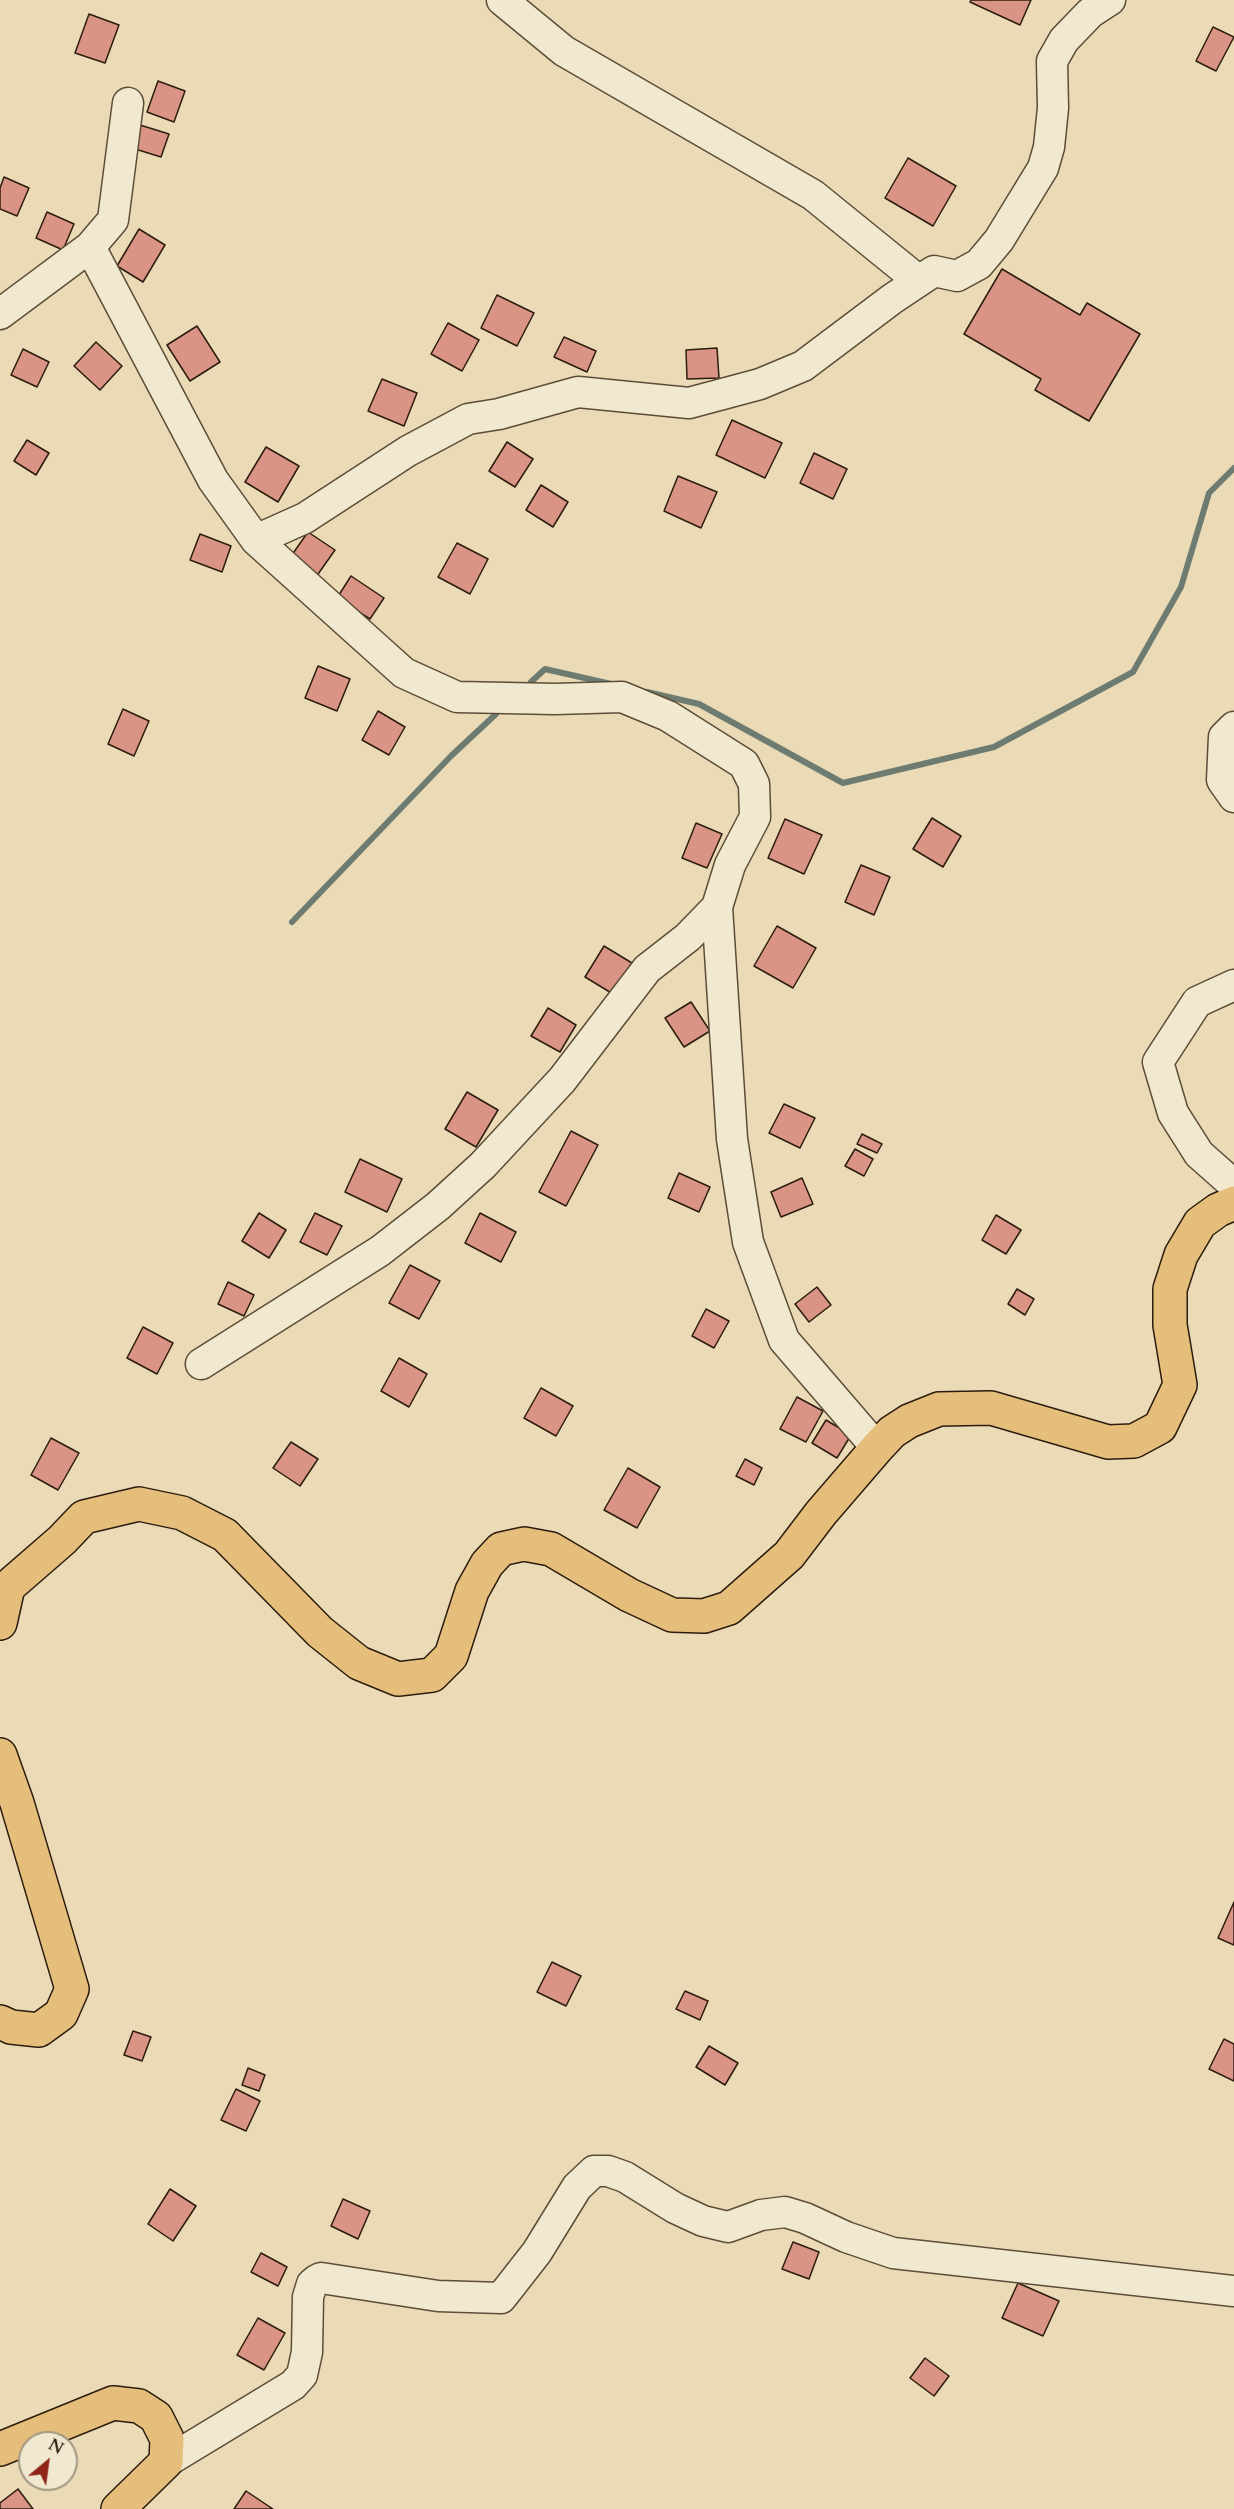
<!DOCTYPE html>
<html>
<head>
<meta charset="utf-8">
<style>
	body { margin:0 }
	#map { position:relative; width:1234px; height:2509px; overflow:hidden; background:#eadbb6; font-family:Cardo,serif }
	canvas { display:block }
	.north { position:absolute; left:18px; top:2431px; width:60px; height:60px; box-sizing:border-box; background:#f1e8d0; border:2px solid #a29682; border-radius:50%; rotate:29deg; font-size:16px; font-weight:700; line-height:24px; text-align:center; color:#2c1c0e }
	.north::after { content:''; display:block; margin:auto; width:21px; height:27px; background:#8f2418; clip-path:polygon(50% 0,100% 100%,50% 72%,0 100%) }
</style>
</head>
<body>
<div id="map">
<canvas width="1234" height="2509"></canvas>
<div class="north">N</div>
</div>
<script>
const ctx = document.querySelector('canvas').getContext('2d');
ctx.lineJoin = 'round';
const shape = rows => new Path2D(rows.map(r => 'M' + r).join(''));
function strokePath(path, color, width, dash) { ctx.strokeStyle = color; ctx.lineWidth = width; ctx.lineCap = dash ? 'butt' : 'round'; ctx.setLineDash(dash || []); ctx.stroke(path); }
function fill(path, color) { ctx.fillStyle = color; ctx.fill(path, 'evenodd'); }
const stream = shape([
	[531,682,545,669,611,684],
	[647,692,699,704,843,783,994,747,1133,672,1181,587,1209,493,1234,468],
	[292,922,451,756,496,714]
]);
const building = shape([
	[971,0,1031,0,1020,25,970,2,971,0],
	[89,14,119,25,105,63,75,53,89,14],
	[1213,27,1234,37,1216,71,1196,61,1213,27],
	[158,81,185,91,174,122,147,112,158,81],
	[140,125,169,134,161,157,132,148,140,125],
	[908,158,956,186,933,226,885,198,908,158],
	[4,177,29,188,17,216,0,209,0,188,4,177],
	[47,212,74,224,63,250,36,238,47,212],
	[139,229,165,245,143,282,117,266,139,229],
	[1002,269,1080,315,1087,303,1140,334,1089,421,1035,390,1041,379,964,334,1002,269],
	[497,295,534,313,517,346,481,328,497,295],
	[448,323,479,340,462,371,431,354,448,323],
	[197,326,220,362,190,381,167,345,197,326],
	[564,337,596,351,587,372,554,357,564,337],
	[96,342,122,366,100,390,74,366,96,342],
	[717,348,719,378,687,379,686,350,717,348],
	[23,349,49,362,37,387,11,375,23,349],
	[382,379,417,393,404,426,368,411,382,379],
	[732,420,782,443,765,478,716,455,732,420],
	[27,440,49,453,36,475,14,461,27,440],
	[507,442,533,459,515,487,489,471,507,442],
	[266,447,299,466,278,502,245,482,266,447],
	[814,453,847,469,833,499,800,483,814,453],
	[678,476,717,492,701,528,664,511,678,476],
	[541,485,568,502,553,527,526,510,541,485],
	[308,532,335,550,316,577,289,559,308,532],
	[200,534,231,546,222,572,190,560,200,534],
	[457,543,488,559,470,594,438,577,457,543],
	[351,576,384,598,370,619,337,598,351,576],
	[318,666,350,679,337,711,305,698,318,666],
	[123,709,149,721,134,756,108,744,123,709],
	[378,711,405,727,389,755,362,740,378,711],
	[932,818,961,836,943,867,913,849,932,818],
	[785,819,822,835,804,874,768,858,785,819],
	[696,823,722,834,707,868,682,858,696,823],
	[861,865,890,877,874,915,845,902,861,865],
	[777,926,816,948,793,988,754,966,777,926],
	[604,946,632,963,613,994,585,977,604,946],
	[691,1002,710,1031,684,1047,665,1018,691,1002],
	[548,1008,576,1025,560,1052,531,1036,548,1008],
	[467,1092,498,1110,476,1147,445,1129,467,1092],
	[784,1104,815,1118,800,1148,769,1133,784,1104],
	[571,1131,598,1145,566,1206,539,1192,571,1131],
	[862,1134,882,1144,877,1153,857,1144,862,1134],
	[855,1149,873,1159,864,1176,845,1166,855,1149],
	[360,1159,402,1179,387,1212,345,1192,360,1159],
	[679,1173,710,1187,699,1212,668,1198,679,1173],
	[802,1178,813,1204,781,1217,771,1192,802,1178],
	[259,1213,286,1230,269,1258,242,1241,259,1213],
	[315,1213,342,1226,327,1255,300,1242,315,1213],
	[480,1213,516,1232,501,1262,465,1243,480,1213],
	[996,1215,1021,1230,1006,1254,982,1240,996,1215],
	[410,1265,440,1281,419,1319,389,1303,410,1265],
	[228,1282,254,1295,244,1316,218,1304,228,1282],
	[817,1287,831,1305,809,1322,795,1304,817,1287],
	[1017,1289,1034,1299,1025,1315,1008,1304,1017,1289],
	[706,1309,729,1321,714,1348,692,1336,706,1309],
	[143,1327,173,1343,157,1374,127,1358,143,1327],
	[399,1358,427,1374,409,1407,381,1391,399,1358],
	[541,1388,573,1406,556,1436,524,1418,541,1388],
	[797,1397,823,1411,806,1442,780,1429,797,1397],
	[826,1420,851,1435,837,1458,812,1443,826,1420],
	[51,1438,79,1453,58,1490,31,1475,51,1438],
	[291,1442,318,1459,300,1486,273,1468,291,1442],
	[745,1459,762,1468,754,1485,736,1476,745,1459],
	[628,1468,660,1487,637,1528,604,1510,628,1468],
	[1234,1902,1234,1945,1218,1938,1234,1902],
	[552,1962,581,1976,566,2006,537,1992,552,1962],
	[685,1991,708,2001,700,2020,676,2009,685,1991],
	[133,2031,151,2037,142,2061,124,2055,133,2031],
	[1224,2039,1234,2044,1234,2081,1209,2069,1224,2039],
	[709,2046,738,2063,725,2085,696,2067,709,2046],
	[248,2068,265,2075,259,2091,242,2085,248,2068],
	[236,2089,260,2101,246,2131,221,2120,236,2089],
	[170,2189,196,2206,173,2241,148,2224,170,2189],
	[343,2199,370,2211,358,2239,331,2226,343,2199],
	[793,2242,819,2252,809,2279,782,2269,793,2242],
	[261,2253,287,2267,278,2286,251,2272,261,2253],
	[1018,2283,1059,2301,1043,2336,1002,2318,1018,2283],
	[258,2318,285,2333,264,2370,237,2355,258,2318],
	[925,2358,949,2376,934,2396,910,2378,925,2358],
	[18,2489,33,2509,0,2509,0,2503,18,2489],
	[246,2491,273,2509,234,2509,246,2491]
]);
const minor = shape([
	[502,0,564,51,813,195,919,281],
	[90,247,113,220,128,103],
	[0,314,90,247,213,480,256,540,404,673,457,697,555,699,622,697,668,716,744,764,754,784,755,817,730,865,717,907,732,1139,748,1242,784,1340,877,1448],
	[256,540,305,518,408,451,468,419,499,414,578,392,689,403,760,384,803,366,892,299,934,271,957,276,979,264,999,240,1043,168,1049,147,1053,108,1052,61,1064,40,1090,13,1110,0],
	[1234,727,1224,737,1222,780,1234,797],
	[1234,985,1197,1002,1158,1062,1173,1113,1199,1154,1234,1185],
	[201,1364,380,1251,438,1206,483,1165,562,1080,647,969,688,937,717,907],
	[166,2462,293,2385,302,2375,307,2352,308,2297,312,2284,317,2280,321,2278,438,2296,501,2298,537,2252,577,2187,594,2171,608,2171,625,2177,675,2208,703,2221,728,2227,761,2215,785,2212,805,2218,846,2237,893,2253,1234,2291]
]);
const major = shape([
	[0,1623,8,1587,62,1540,84,1517,139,1504,182,1513,225,1535,320,1632,359,1663,398,1679,432,1675,451,1656,472,1591,487,1564,501,1549,524,1544,551,1549,629,1595,672,1615,704,1616,729,1608,789,1555,821,1513,877,1448,892,1432,909,1421,939,1409,991,1408,1108,1442,1134,1441,1160,1427,1180,1385,1170,1325,1170,1289,1181,1255,1200,1223,1218,1210,1234,1203],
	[0,1755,17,1803,72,1989,61,2014,39,2030,11,2027,0,2022],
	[0,2449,113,2403,139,2406,156,2417,167,2439,166,2462,118,2509]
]);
strokePath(stream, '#6d7b71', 6);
fill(building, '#d99485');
strokePath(building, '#2c1c0e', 1.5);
strokePath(minor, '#5c4c38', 33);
strokePath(major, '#2c1c0e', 36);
strokePath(minor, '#f1e8d0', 30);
strokePath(major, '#e5be7b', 33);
</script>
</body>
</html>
